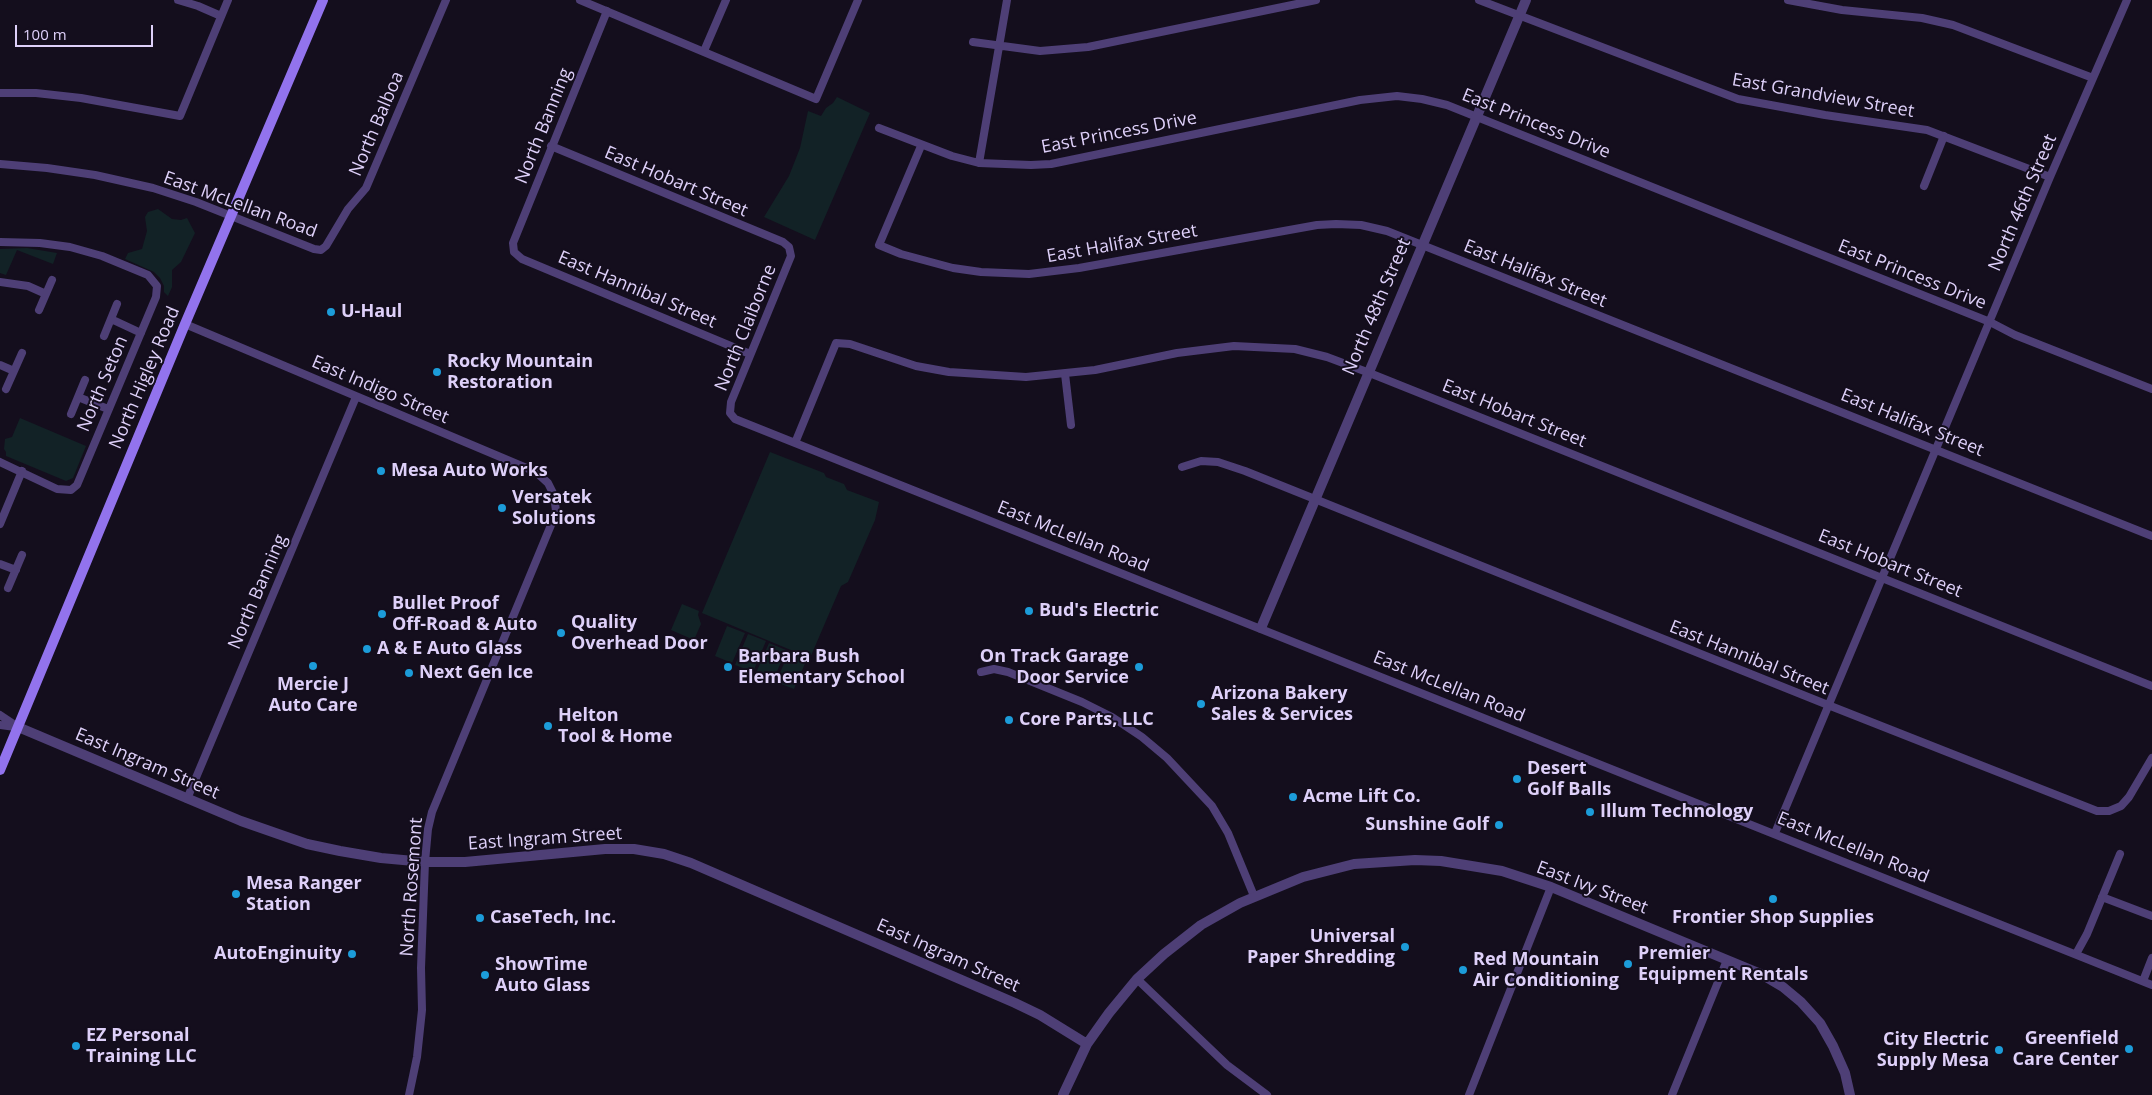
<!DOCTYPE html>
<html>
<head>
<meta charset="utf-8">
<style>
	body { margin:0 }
	#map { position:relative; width:2152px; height:1095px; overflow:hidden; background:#140e1d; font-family:"Open Sans",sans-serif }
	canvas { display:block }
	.scale { position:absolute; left:15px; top:25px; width:138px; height:22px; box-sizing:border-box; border:2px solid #ded0f9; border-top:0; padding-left:6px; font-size:15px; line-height:18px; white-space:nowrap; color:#ded0f9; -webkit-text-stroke:4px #140e1d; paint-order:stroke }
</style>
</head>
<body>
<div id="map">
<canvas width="2152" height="1095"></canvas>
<div class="scale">100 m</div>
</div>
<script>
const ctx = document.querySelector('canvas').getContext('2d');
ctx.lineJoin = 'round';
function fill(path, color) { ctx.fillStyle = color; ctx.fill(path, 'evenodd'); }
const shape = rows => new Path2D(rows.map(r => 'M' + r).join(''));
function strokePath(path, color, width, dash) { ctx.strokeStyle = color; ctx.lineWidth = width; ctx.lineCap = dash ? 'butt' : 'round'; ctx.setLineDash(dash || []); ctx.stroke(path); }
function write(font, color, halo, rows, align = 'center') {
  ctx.font = font + ' "Open Sans",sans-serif'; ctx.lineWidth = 4; ctx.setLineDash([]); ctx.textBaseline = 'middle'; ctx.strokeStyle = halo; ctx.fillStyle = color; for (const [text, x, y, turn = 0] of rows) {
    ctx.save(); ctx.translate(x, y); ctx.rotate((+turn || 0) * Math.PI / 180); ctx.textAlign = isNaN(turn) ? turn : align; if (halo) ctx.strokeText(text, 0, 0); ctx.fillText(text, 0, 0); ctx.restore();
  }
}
const green = shape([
	[837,97,870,113,815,240,764,217,789,176,800,148,808,111,821,116,826,108,833,103],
	[158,209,172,219,181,220,187,218,195,233,181,262,172,270,172,287,168,296,164,292,164,286,160,278,154,272,125,259,128,253,142,249,147,231,145,217,148,212],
	[27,248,57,253,53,264,17,250,6,275,0,273,0,249],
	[20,418,86,446,73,478,66,481,6,456,6,452,4,449,5,439,12,437],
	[770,452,824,473,826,477,844,484,847,490,879,502,875,520,848,582,841,586,810,658,702,613],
	[682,604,699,611,698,615,701,624,694,640,671,630],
	[727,626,745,633,732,663,715,656],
	[748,634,766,641,753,672,735,665],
	[769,643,786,650,773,681,756,673],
	[789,652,807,659,794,689,776,682]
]);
const minor = shape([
	[178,0,198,6,221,16],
	[580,0,816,99,858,0],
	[1479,0,1738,99,1825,115,1927,130,2050,177],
	[1788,0,1842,10,1922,18,1953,25,2093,78],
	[607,11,513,243,514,252,522,259,750,354],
	[973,42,1040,51,1088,47,1316,0],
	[704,51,726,0],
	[0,93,36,93,81,98,180,116,228,0],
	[879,128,952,156,979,163,1031,165,1051,164,1360,100,1397,96,1422,99,1447,105,1990,322,2015,335,2152,389],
	[551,146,783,242,789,247,791,256,731,402,730,413,735,419,2152,985],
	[921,146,879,245,901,254,953,268,981,272,1029,274,1079,268,1317,225,1336,224,1361,225,1387,231,2152,536],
	[979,163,1007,0],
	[0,164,47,168,95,175,153,188,196,202,314,249,321,250,326,246,348,209,366,188,446,0],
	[1924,186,1944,136],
	[0,242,40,243,70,247,102,256,148,275,157,286,156,297,77,485,71,490,57,489,0,462],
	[0,282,28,286,46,294],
	[39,310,52,280],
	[111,319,141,333],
	[185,324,536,472,548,483,554,495,556,511,551,525,432,812,428,829,425,862,421,968,422,1010,417,1057,409,1095],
	[104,336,117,304],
	[0,365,14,371],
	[1065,374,1071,425],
	[6,389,22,353],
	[78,397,108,409],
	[71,414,85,380],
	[795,443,836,343,850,344,916,366,949,372,1026,377,1095,370,1177,353,1234,346,1295,349,1327,357,1367,372,2152,686],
	[1182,467,1201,461,1218,462,1245,471,1828,705,2097,811,2109,811,2121,806,2129,797,2152,758],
	[0,524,22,471],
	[0,564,16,570],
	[8,588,22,555],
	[981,672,994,669,1008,672,1082,702,1112,717,1142,737,1167,758,1212,806,1228,833,1254,896],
	[0,715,18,727],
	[0,725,15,727],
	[187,799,356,397],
	[1775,833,2050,177,2127,0],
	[2102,897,2152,916],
	[2076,954,2087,934,2120,854],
	[1137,979,1227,1065,1267,1095],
	[2143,981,2152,958],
	[1469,1095,1551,887],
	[1672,1095,1727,960]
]);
const tertiary = shape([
	[1261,628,1526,0],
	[18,727,241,821,307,844,340,851,381,858,425,862,465,862,605,849,634,849,664,854,691,863,1015,1003,1040,1015,1087,1044],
	[1063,1095,1087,1044,1109,1013,1137,979,1164,954,1201,925,1240,903,1303,877,1354,864,1415,860,1441,861,1502,871,1551,887,1761,974,1783,987,1801,1002,1820,1023,1833,1046,1845,1073,1850,1095]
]);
const secondary = shape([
	[0,770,185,324,323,0]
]);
const markers = [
	[331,312,5,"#1c9cd9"],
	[437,372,5,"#1c9cd9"],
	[381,471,5,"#1c9cd9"],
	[502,508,5,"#1c9cd9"],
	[1029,611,5,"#1c9cd9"],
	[382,614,5,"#1c9cd9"],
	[561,633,5,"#1c9cd9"],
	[367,649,5,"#1c9cd9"],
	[313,666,5,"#1c9cd9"],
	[728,667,5,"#1c9cd9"],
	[1139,667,5,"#1c9cd9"],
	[409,673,5,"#1c9cd9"],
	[1201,704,5,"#1c9cd9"],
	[1009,720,5,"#1c9cd9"],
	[548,726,5,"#1c9cd9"],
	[1517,779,5,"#1c9cd9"],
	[1293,797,5,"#1c9cd9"],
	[1590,812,5,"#1c9cd9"],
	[1499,825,5,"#1c9cd9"],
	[236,894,5,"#1c9cd9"],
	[1773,899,5,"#1c9cd9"],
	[480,918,5,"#1c9cd9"],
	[1405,947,5,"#1c9cd9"],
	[352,954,5,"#1c9cd9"],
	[1628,964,5,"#1c9cd9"],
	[1463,970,5,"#1c9cd9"],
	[485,975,5,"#1c9cd9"],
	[76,1046,5,"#1c9cd9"],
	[2129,1049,5,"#1c9cd9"],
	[1999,1050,5,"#1c9cd9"]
];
const streetNames = [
	["East Grandview Street",1823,96,10],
	["North Balboa",377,124,-67],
	["East Princess Drive",1536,124,22],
	["North Banning",544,126,-68],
	["East Princess Drive",1119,133,-11],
	["East Hobart Street",676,182,23],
	["North 46th Street",2023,203,-67],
	["East McLellan Road",240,205,20],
	["East Halifax Street",1122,244,-10],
	["East Halifax Street",1535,274,22],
	["East Princess Drive",1912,275,22],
	["East Hannibal Street",637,290,23],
	["North 48th Street",1377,307,-67],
	["North Claiborne",746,328,-68],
	["North Higley Road",145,378,-67],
	["North Seton",103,384,-67],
	["East Indigo Street",380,390,23],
	["East Hobart Street",1514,414,22],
	["East Halifax Street",1912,423,22],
	["East McLellan Road",1073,537,22],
	["East Hobart Street",1890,564,22],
	["North Banning",258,592,-67],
	["East Hannibal Street",1749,658,22],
	["East McLellan Road",1449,687,22],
	["East Ingram Street",147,764,23],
	["East Ingram Street",545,839,-4],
	["East McLellan Road",1853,848,22],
	["North Rosemont",412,887,-86],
	["East Ivy Street",1592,888,21],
	["East Ingram Street",948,956,24]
];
const poiNames = [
	["U-Haul",341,312],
	["Rocky Mountain",447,362],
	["Restoration",447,383],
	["Mesa Auto Works",391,471],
	["Versatek",512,498],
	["Solutions",512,519],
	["Bullet Proof",392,604],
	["Off-Road & Auto",392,625],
	["Bud's Electric",1039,611],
	["Quality",571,623],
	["Overhead Door",571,644],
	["A & E Auto Glass",377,649],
	["Barbara Bush",738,657],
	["Elementary School",738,678],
	["On Track Garage",1129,657,"right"],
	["Door Service",1129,678,"right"],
	["Next Gen Ice",419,673],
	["Mercie J",313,685,"center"],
	["Auto Care",313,706,"center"],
	["Arizona Bakery",1211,694],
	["Sales & Services",1211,715],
	["Helton",558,716],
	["Tool & Home",558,737],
	["Core Parts, LLC",1019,720],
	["Desert",1527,769],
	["Golf Balls",1527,790],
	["Acme Lift Co.",1303,797],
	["Illum Technology",1600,812],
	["Sunshine Golf",1489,825,"right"],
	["Mesa Ranger",246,884],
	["Station",246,905],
	["CaseTech, Inc.",490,918],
	["Frontier Shop Supplies",1773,918,"center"],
	["Universal",1395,937,"right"],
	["Paper Shredding",1395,958,"right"],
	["AutoEnginuity",342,954,"right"],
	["Premier",1638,954],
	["Equipment Rentals",1638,975],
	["Red Mountain",1473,960],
	["Air Conditioning",1473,981],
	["ShowTime",495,965],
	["Auto Glass",495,986],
	["EZ Personal",86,1036],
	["Training LLC",86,1057],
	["Greenfield",2119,1039,"right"],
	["Care Center",2119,1060,"right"],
	["City Electric",1989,1040,"right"],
	["Supply Mesa",1989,1061,"right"]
];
fill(green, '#122226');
strokePath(minor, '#4e3f76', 8);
strokePath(tertiary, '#4e3f76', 10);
strokePath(secondary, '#9273ed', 10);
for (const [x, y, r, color] of markers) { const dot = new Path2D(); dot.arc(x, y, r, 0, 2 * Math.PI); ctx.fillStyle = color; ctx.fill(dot); strokePath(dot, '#140e1d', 2); }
write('18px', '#ded0f9', '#140e1d', streetNames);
write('bold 18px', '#ded0f9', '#140e1d', poiNames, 'left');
</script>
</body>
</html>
